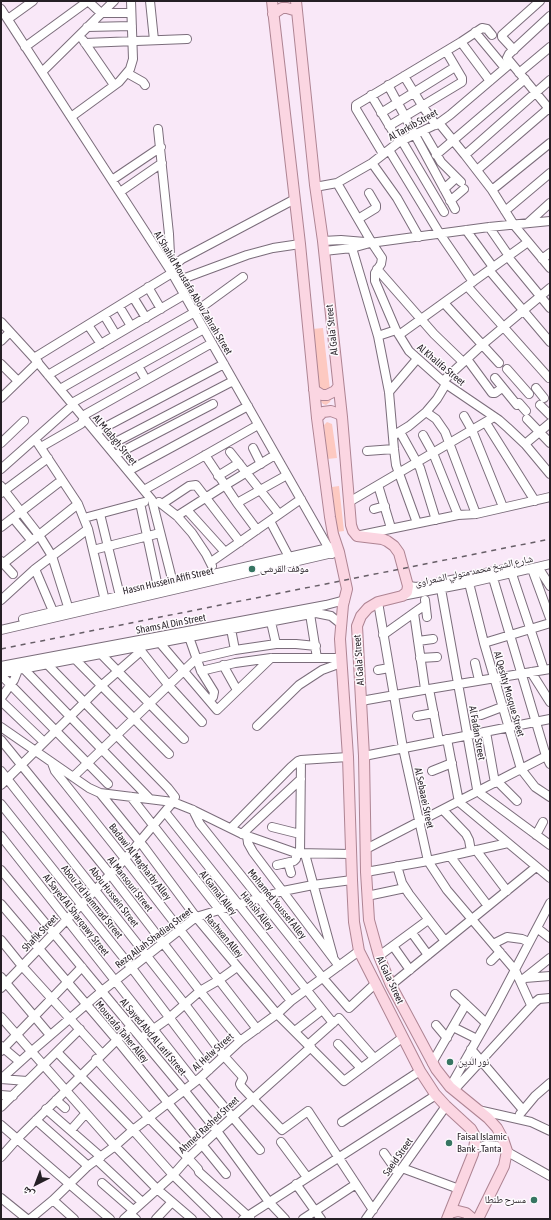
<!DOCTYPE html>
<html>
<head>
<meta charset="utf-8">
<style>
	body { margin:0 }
	#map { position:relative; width:551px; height:1220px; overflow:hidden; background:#f9e8f8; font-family:"Asap Condensed","Noto Naskh Arabic",sans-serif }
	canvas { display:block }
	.frame { position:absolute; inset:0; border:2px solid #251f25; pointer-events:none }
	.north { position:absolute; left:16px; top:1164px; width:40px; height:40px; -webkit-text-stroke:3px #fefbfe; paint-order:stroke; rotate:222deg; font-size:11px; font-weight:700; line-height:16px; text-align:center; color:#251f25 }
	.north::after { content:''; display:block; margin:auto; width:14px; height:18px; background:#251f25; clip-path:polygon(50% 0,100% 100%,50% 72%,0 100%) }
</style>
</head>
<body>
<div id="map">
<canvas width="551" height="1220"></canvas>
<div class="frame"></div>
<div class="north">ش</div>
</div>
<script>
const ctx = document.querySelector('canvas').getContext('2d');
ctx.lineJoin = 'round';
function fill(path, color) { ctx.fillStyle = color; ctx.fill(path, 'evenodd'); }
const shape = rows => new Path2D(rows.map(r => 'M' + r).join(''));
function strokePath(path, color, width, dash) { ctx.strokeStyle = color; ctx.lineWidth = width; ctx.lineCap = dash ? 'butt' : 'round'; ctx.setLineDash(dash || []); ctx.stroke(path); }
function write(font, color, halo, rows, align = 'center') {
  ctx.font = font + ' "Asap Condensed","Noto Naskh Arabic",sans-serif'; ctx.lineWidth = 3; ctx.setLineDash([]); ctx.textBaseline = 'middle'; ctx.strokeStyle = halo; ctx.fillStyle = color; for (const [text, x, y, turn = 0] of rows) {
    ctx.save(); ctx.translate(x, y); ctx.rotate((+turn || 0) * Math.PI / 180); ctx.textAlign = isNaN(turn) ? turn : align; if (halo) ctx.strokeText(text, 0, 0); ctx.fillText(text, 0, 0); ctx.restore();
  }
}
const green = shape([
	[323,328,331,399,330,402,326,405,323,404,320,400,312,329],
	[327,422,332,424,337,458,327,459,324,425],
	[339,486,344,531,337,532,332,487]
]);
const minor = shape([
	[150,1,154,40],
	[1,9,172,273,332,554],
	[550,16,509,54,507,58,550,110],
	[8,19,33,1],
	[87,27,132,26],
	[475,32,505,68],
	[83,40,114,85],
	[461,42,490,81],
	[85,43,187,39],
	[25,47,88,1,101,13,131,13],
	[514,50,502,37,502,35,540,1],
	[42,72,114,1],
	[127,73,143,82,145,85],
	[519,73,550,47],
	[404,76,423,107,436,125],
	[388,85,455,209],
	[371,95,399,142],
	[381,113,455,67],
	[71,117,119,82,130,69,133,59,131,1],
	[439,123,465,155,492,190,514,225,550,268],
	[389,126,462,82,462,78,446,51],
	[158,129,169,234,170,255,169,268],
	[423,131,441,162,461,182],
	[402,141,444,212],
	[389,150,440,234,473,282],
	[383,154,356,109,356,105,461,42,482,28,487,29,492,35],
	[436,155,525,79],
	[465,155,550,80],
	[372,163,397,198,419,237],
	[477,170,549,108],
	[112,180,161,147],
	[337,183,372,243,382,258,381,264,375,273,375,281,396,330,409,351,446,384,499,420,508,428,525,444,550,474],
	[315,187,337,183,372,163,399,142,439,123,450,115,511,63],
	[444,189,456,178],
	[492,190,550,143],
	[120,192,162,163],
	[450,201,464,189],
	[505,211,550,173],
	[358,219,376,208,376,205,369,193],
	[528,223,550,203],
	[489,227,509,256],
	[466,230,493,267],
	[323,241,341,240,365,242],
	[352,248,378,336,389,392,394,449,396,465,417,523],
	[324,251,352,248,370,243,489,227,550,221],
	[508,257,550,308],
	[542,259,550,253],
	[377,269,434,334,463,362],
	[489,270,550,342],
	[177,281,247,255,273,248,300,244],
	[467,286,549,378],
	[148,287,161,309],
	[133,297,146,318],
	[444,303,499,363],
	[119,306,131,326],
	[104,315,116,335],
	[1,322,34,358,152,500,174,587],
	[88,325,101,344],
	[399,335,528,242],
	[378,336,396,330],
	[1,341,10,332],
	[34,358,172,273,175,265,182,259,295,199],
	[467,359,492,393,495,393,502,388],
	[1,364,18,381],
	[138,366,146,380],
	[507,369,529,394],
	[48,375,184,295],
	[495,378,517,405],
	[443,381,482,345,550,288],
	[536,388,544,398],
	[60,389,195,312,243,277],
	[389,392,417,359],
	[1,398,38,362],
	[72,403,204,329],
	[519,403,526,411],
	[540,405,550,415],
	[426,412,436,419,445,432,476,514],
	[464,416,472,430,503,507],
	[527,419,550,443],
	[486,423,535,501],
	[96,432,224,364],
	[400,432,420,468,436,520],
	[396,434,409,426,426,412,437,399,446,384],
	[423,435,433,453,458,515],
	[35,439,78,504,88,529,106,605],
	[1,443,24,421],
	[525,444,550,423],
	[108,446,233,381],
	[41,447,81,424,86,414,212,343],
	[253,448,261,464],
	[367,451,394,449],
	[230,452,279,514],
	[115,455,213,404],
	[205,455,237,503,257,530],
	[1,469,73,405],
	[128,471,248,406],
	[218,476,239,463],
	[378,485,391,528],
	[1,486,39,535,52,556,70,613],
	[144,490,258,425],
	[1,493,48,458],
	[159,502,177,516,192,533,206,554,212,566],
	[349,502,494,417],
	[140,503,158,587],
	[237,503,287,475],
	[162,504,189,486,196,485,240,542],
	[374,509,385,506],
	[187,510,225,552],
	[100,514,121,600],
	[177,516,224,486,275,455],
	[13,518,32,541],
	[84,518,144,502],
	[270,521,289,557],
	[1,527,62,480],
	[361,535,458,515,476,514,550,497],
	[93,550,160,533],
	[1,561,13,574],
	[211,562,301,499],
	[4,563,78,504],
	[538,567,550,586],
	[35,569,55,616],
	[532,569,550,618],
	[512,574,544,670],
	[493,578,546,756,550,764],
	[469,583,484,643,521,769,535,787,550,797],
	[408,586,417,587,510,568],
	[441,589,477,789,481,794,550,845],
	[402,596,469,583,550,564],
	[1,600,35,569,88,529],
	[425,600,427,617],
	[378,602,403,748,428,861,447,890,515,970,531,1005],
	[414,613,425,689],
	[310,614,317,658],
	[23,619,173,583,333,547],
	[271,622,276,644],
	[231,629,235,650],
	[1,630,337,552],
	[383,635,425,605],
	[189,637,201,671,214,692,213,697,209,700],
	[418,641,433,639],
	[160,643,217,710,271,658],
	[484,643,550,623],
	[138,647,169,686,202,722],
	[101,654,184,739],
	[420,658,437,657],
	[75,659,169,754],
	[475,663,479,680],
	[223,665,237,690],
	[1,666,326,605,345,600],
	[24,669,150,799],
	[378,670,389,668],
	[201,671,235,663,271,658,341,658],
	[531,672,550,702],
	[1,673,316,613,331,616,341,624],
	[1,675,108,784],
	[429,689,439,741],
	[1,698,14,680,18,670],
	[1,701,44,742],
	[361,701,429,689,550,669],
	[481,715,502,707],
	[417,716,434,713],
	[257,726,299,685,322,670,341,663],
	[1,727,89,788,100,793,173,802,193,810,242,834,296,853,351,854],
	[486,732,495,783],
	[447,739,459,802,550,878],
	[1,740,110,874,200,991,240,1041],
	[364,756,550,719],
	[52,763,55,771,125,859,257,1029],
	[1,771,184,1003,224,1056,242,1076,243,1078,240,1084,241,1086,282,1130,308,1111,373,1210],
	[432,771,452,763],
	[73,777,196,659,235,650,276,644,296,644,316,646],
	[497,781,517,801],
	[1,785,101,686,141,651],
	[100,793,144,847,196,917,277,1014,344,1081,402,1038],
	[131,797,291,1001],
	[1,804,131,967,209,1070],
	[193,810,200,824,323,978,349,1008,376,983],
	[443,810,466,834,469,840,471,851],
	[165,812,333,1023],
	[272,827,300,834],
	[231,828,291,767,298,761,301,760,348,757],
	[242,834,301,779],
	[536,835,543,822],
	[1,836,195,1082],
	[247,836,248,843,253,852,339,966],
	[366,849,550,754],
	[476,850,507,891],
	[300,854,301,760],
	[305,854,333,956],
	[450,856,488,906],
	[288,863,291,873],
	[277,865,294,861,296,859,296,853],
	[397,866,402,883,409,894,445,941],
	[1,870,184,1090,217,1131,269,1202,285,1219],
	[366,872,428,861,508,843],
	[367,896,405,888],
	[1,904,116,1039,226,1174],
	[537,928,550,938],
	[412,933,428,955],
	[1,940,22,966,102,1054],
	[493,944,507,937,522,939,529,942],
	[393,946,410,970],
	[379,956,428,920],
	[491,961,500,952],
	[1,977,50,1035],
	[525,978,550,976],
	[521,981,550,958],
	[391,985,536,867],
	[1,988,125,859,173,802,175,797,168,788,47,664],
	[455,994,486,1023],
	[1,1017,115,1146,157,1189,192,1219],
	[339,1018,374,1058],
	[436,1025,447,1038],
	[453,1027,477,1039],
	[295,1031,322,1010],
	[141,1038,169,1018,200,991,219,980,237,967],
	[338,1044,361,1068],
	[308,1045,335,1021],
	[1,1046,20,1062],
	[471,1049,523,1110],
	[1,1051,82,967],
	[57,1052,133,1130,173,1175,218,1219],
	[96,1059,149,1118,188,1158,198,1169,199,1172,250,1218],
	[432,1063,466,1004],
	[200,1078,260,1150],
	[1,1079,32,1051,102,991,196,917,283,891,313,885,352,880],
	[1,1079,27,1081],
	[450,1087,496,1006,550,903],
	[454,1090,534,1003,539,999,550,998],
	[1,1095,13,1096],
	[56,1100,65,1108],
	[1,1107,80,1029],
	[46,1109,101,1157],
	[478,1110,531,1122,550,1131],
	[520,1114,535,1096,550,1083],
	[36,1120,88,1166],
	[342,1122,420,1071],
	[1,1125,110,1219],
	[71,1130,86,1113],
	[281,1142,307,1177],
	[474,1149,486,1145,497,1146,550,1176],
	[384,1153,398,1173],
	[1,1157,17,1139,131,1026],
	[97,1160,142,1202],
	[402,1168,459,1189],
	[102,1183,133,1210],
	[296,1184,321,1219],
	[1,1198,27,1219],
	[53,1200,74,1219],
	[130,1214,136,1219],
	[30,1219,53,1200,88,1166,115,1146,133,1130,200,1078,240,1041,277,1014,291,1001,359,951],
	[124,1219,173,1175,188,1158,217,1131,311,1047],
	[156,1219,172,1202],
	[243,1219,436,1095],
	[303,1219,356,1184],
	[366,1219,446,1106]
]);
const major = shape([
	[272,1,300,244,317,418,330,517,333,534,339,552,347,589,343,605,340,639,348,757,352,880,354,922,359,951,420,1071,435,1094,446,1106,471,1129,475,1136,475,1142,473,1154,447,1219],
	[296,1,315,185,323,241,342,417,351,525,353,531,357,536,382,539,387,541,394,546,399,553,408,586,407,592,402,596,378,602,368,608,361,616,357,626,364,756,366,872,369,920,379,956,391,985,436,1069,450,1087,488,1118,497,1128,503,1139,507,1151,504,1166,478,1219],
	[273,14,282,8,287,8,297,11],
	[314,390,322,395,327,395,335,391,338,387],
	[317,418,323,412,331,411,339,414,342,417],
	[450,1213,458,1211,466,1213,473,1219]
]);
const rail = shape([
	[1,649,550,539]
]);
const markers = [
	[252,569,4,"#367562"],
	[450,1062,4,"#367562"],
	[449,1143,4,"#367562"],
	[534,1200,4,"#367562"]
];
const streetNames = [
	["Al Tarkib Street",413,125,-29],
	["Al Shahid Moustafa Abou Zahrah Street",193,293,59],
	["Al Gala' Street",332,330,-96],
	["Al Khalifa Street",441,365,40],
	["Al Mdabgh Street",115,440,50],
	["شارع الشيخ محمد متولي الشعراوى",474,571,-12],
	["Hassn Hussein Afifi Street",168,581,-13],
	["Shams Al Din Street",171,624,-11],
	["Al Gala' Street",359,660,-94],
	["Al Qeshty Mosque Street",509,694,74],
	["Al Fadan Street",477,733,80],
	["Al Sebaaei Street",424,798,78],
	["Badawi Al Magharby Alley",140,862,52],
	["Al Mansouri Street",130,884,52],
	["Al Gamal Alley",218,893,52],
	["Abou Hussein Street",114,897,52],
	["Abou Zid Hammad Street",92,902,51],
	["Mohamed Youssef Alley",277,904,51],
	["Hanish Alley",257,911,51],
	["Al Sayed Al Sharqawy Street",76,915,52],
	["Shafik Street",40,933,-46],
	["Rashwan Alley",224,936,50],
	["Rezq Allah Shadiaq Street",154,938,-37],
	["Al Gala' Street",390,980,65],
	["Moustafa Taher Alley",122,1032,50],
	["Al Sayed Abd Al Latif Street",153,1037,50],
	["Al Helw Street",213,1052,-42],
	["Ahmed Rashed Street",209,1125,-43],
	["Saeid Street",398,1157,-55]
];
const poiNames = [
	["موقف القرشى",260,569],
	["نور الدين",458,1062],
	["Faisal Islamic",457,1137],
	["Bank - Tanta",457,1149],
	["مسرح طنطا",526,1200,"right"]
];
fill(green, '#fdc9c1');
strokePath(minor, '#7b6d7b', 10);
strokePath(major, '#ae8493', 12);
strokePath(minor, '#fff', 8);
strokePath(major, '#fbd6e2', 10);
strokePath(rail, '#675e67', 1.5, [5, 5]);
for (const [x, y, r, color] of markers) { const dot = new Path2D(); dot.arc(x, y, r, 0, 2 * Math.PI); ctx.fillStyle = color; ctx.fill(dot); strokePath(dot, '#fefbfe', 1.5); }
write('10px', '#251f25', '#fefbfe', streetNames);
write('10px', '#251f25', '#fefbfe', poiNames, 'left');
</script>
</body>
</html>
